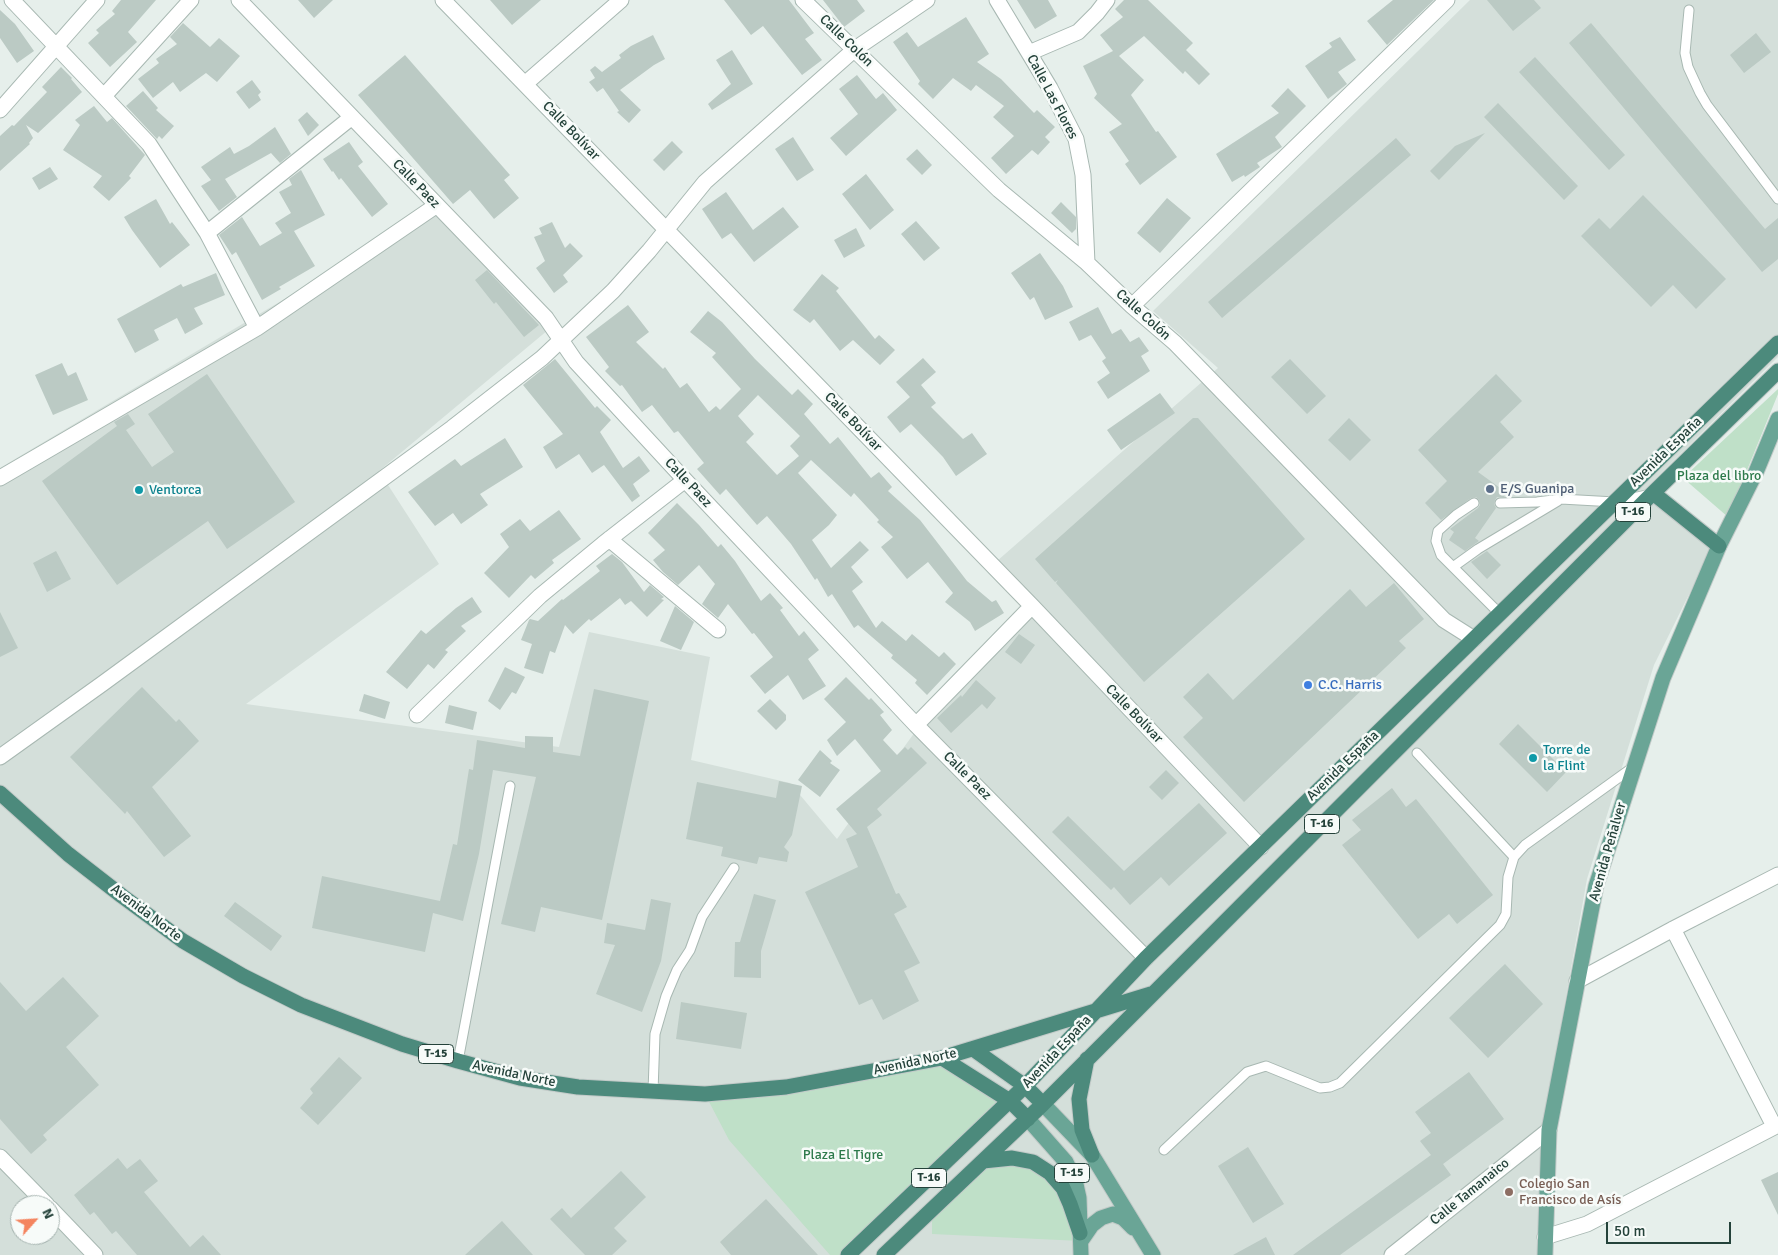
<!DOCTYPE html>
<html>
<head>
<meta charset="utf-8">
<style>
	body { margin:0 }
	#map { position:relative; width:1778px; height:1255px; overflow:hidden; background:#e6efeb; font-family:Signika,sans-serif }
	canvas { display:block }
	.north { position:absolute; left:10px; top:1195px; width:50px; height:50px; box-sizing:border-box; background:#f7fbf9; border:1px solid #a3b1ad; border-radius:50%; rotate:64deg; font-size:14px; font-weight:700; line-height:20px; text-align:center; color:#24423a }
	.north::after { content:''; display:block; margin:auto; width:18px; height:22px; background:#f4845f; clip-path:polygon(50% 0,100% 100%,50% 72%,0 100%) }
	.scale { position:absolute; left:1606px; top:1222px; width:125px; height:22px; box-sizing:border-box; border:2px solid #24423a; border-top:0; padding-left:6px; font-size:15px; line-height:18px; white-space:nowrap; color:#24423a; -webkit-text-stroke:4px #f7fbf9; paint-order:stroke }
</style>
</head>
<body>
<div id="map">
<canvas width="1778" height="1255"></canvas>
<div class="north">N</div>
<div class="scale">50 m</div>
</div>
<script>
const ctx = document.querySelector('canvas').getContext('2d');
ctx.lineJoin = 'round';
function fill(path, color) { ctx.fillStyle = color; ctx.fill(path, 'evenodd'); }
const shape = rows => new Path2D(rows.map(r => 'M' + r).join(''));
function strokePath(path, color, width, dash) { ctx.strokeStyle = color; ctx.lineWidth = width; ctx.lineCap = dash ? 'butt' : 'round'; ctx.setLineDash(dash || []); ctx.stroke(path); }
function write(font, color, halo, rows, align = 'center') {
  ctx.font = font + ' Signika,sans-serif'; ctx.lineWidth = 5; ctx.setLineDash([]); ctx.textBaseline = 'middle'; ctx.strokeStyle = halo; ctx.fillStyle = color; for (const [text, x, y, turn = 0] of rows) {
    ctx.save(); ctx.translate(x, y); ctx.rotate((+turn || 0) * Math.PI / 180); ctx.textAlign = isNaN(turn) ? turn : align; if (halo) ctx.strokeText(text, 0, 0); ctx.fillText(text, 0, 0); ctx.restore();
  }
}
const built = shape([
	[1470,0,1778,0,1778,357,1644,490,1712,548,1654,665,1587,879,1544,1120,1545,1255,0,1255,0,468,436,209,548,330,379,471,439,564,246,704,559,747,589,632,710,657,691,760,790,783,837,839,915,732,1038,604,997,561,1218,368,1153,311],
	[20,1205,50,1205,50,1235,20,1235]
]);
const green = shape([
	[1778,389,1778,394,1728,517,1683,478],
	[942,1058,1010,1101,848,1255,830,1255,729,1140,705,1094],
	[1012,1158,1050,1173,1081,1241,932,1234,932,1209,983,1161]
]);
const building = shape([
	[121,0,156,0,128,32,137,42,110,67,88,43,99,33,96,30,115,14,112,11],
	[298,0,333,0,314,18],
	[490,0,541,0,512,25],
	[724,0,789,0,814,33,805,39,822,60,802,75,763,26,751,35],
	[823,0,857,0,865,11,844,27],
	[1017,0,1048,0,1057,16,1035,29],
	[1124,0,1148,0,1193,43,1186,50,1210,74,1199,85,1185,71,1183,74,1144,36,1119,56,1144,80,1131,95,1156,132,1158,131,1177,157,1140,185,1125,164,1129,161,1109,132,1122,124,1094,98,1097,94,1083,66,1113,51,1100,35,1123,17,1115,9],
	[1393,0,1434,0,1387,45,1367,21],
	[1487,0,1534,0,1541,8,1513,31],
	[0,10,15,24,34,51,17,63,0,38],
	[966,17,989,54,977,62,1001,79,1034,113,1037,110,1055,127,1045,137,1050,142,1038,155,1032,150,1006,174,991,158,1014,136,993,117,1004,106,976,85,971,91,953,78,933,99,918,84,920,81,893,42,907,32,918,47],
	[183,23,210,47,219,38,240,56,217,82,206,73,180,92,173,82,153,98,138,79,159,63,156,59,177,44,170,37],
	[1591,23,1765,229,1778,218,1778,259,1762,272,1569,43],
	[1756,33,1771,52,1744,73,1730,55],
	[653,35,665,59,654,65,620,90,641,110,629,123,617,112,619,111,603,88,597,92,589,82,595,78,590,70,595,66,602,72,621,58,619,55,631,46],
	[1340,37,1356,60,1338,72,1347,84,1328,99,1305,66,1332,47,1329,43],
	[732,50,753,84,712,110,708,104,731,84,716,60],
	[405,55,510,175,504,180,519,198,494,219,470,190,453,204,358,95],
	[1535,57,1625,155,1609,170,1519,72],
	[61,67,72,78,71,79,82,92,38,133,26,125,33,138,29,143,30,144,0,171,0,136,12,125,14,126,47,92,42,87],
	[857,75,876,99,883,93,897,110,846,156,830,138,858,114,839,89],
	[252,80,261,92,258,95,261,100,249,109,236,92],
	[1288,88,1306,106,1275,137,1282,147,1257,163,1260,167,1245,177,1244,175,1232,182,1216,154,1279,113,1271,106],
	[143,91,158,108,156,110,174,126,162,139,159,136,157,139,126,106],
	[1498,103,1578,186,1564,200,1484,117],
	[94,106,107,122,112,118,145,155,129,176,131,178,109,201,93,187,102,176,63,150,80,125,75,120],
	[307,112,319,125,308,136,298,120],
	[275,127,291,154,280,163,271,153,225,179,237,197,219,211,201,186,211,180,201,167,230,147,234,154,249,146],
	[1485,133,1439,180,1430,171,1455,146],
	[793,137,814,170,797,181,775,149],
	[1396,138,1411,155,1222,318,1208,302],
	[672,141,683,152,664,171,653,160],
	[349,142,363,162,358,166,388,204,372,217,341,178,339,180,333,171,332,172,323,159],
	[917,149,932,165,922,175,906,159],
	[50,167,58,179,39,190,32,178],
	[301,170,325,215,294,231,315,266,279,287,281,289,262,300,236,252,232,255,219,235,242,217,260,246,282,233,275,223,291,213,279,192,292,185,289,179],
	[866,174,894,210,870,230,842,194],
	[726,192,753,230,783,207,799,227,754,262,731,233,722,239,702,209],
	[1643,195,1726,279,1696,309,1673,285,1651,307,1581,236,1599,218,1610,229],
	[1167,198,1191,218,1160,253,1137,233],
	[156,199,170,224,172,222,190,245,160,268,132,230,124,217],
	[1061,202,1076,217,1076,229,1072,233,1051,213],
	[916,221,940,248,924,261,901,234],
	[552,222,565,248,570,243,583,256,563,275,568,282,554,293,536,268,545,261,534,237,542,234,539,228],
	[856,228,865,246,844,258,834,240],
	[1040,253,1063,286,1073,307,1045,320,1034,297,1030,300,1011,273],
	[487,270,539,325,524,337,496,302,494,304,475,280],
	[216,273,225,295,194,308,203,324,185,334,177,318,154,330,159,340,135,353,117,319,181,284,183,287],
	[822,274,839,288,836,291,875,339,879,335,895,350,880,365,853,340,840,351,814,319,810,323,793,310],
	[628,305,649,332,636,342,663,369,665,367,680,388,687,383,709,412,716,406,720,410,741,389,712,357,716,353,690,332,708,311,722,322,755,359,792,395,798,389,813,404,804,414,830,444,838,437,871,478,879,472,892,487,888,491,920,520,967,581,992,602,996,600,1004,613,975,631,970,622,945,602,953,593,928,562,907,579,881,547,893,537,877,522,879,520,854,493,851,497,811,460,798,473,837,515,829,525,812,540,831,568,860,541,869,550,851,567,863,582,852,591,876,628,882,621,906,641,912,634,939,657,944,652,956,664,927,695,915,683,917,680,891,658,893,655,858,625,854,628,832,594,828,597,817,578,815,580,791,544,767,516,757,525,726,489,720,495,697,469,704,463,678,431,674,433,652,405,642,412,622,385,620,386,605,371,609,367,586,337],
	[758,395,800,436,790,446,799,456,777,475,746,442,754,434,738,416],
	[1098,307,1112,334,1121,329,1130,342,1139,337,1149,351,1141,356,1150,371,1108,399,1097,382,1110,373,1102,361,1106,358,1091,335,1079,341,1069,322],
	[923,358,936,372,921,385,936,403,931,407,963,439,972,433,987,454,956,476,943,457,911,424,900,433,887,417,910,397,896,382],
	[555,359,595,408,597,406,611,420,600,432,623,468,639,456,650,471,633,484,640,496,632,502,604,465,592,473,579,454,556,469,543,447,563,434,523,385],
	[1290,359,1326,396,1307,414,1271,377],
	[62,363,68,376,76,372,88,400,53,415,35,375],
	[207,374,295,502,227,549,208,521,117,585,42,481,117,426,114,422,128,414,135,424,126,430,152,467,174,452,148,414],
	[1496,374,1522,401,1500,422,1514,437,1478,472,1507,493,1504,497,1497,497,1495,500,1494,504,1496,508,1475,538,1479,541,1465,551,1449,540,1454,532,1450,529,1478,508,1480,505,1479,500,1476,497,1471,498,1441,520,1425,503,1447,481,1418,450],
	[1160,393,1175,413,1121,450,1107,430],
	[1193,418,1198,418,1305,539,1144,682,1056,583,1058,580,1055,582,1035,559],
	[1349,418,1371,440,1350,461,1328,440],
	[505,438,523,467,480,494,488,505,461,524,453,513,435,526,408,492,455,459,461,466],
	[677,503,699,525,718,547,721,544,735,561,761,601,770,593,783,608,780,610,799,636,804,631,819,650,808,659,826,686,803,700,788,675,765,694,750,676,773,657,754,633,752,634,728,604,718,618,702,604,715,584,699,565,678,585,663,572,653,560,665,550,648,533],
	[559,510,581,539,552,560,554,563,535,579,531,575,509,598,484,573,509,547,500,534,520,519,530,531],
	[56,551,71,579,47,592,33,563],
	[1487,551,1501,565,1487,579,1471,562],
	[612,554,622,562,644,592,650,585,664,597,661,599,664,600,647,617,631,601,625,605,620,598,591,621,589,619,573,634,565,625,555,653,550,651,543,674,524,668,532,644,521,640,529,620,530,619,538,621,562,599,563,600,600,571,596,566],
	[1394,583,1424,619,1399,641,1406,648,1244,802,1183,737,1203,718,1183,697,1208,673,1233,700,1350,589,1366,607],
	[472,597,482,612,461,626,466,631,445,650,448,652,434,669,428,664,407,689,386,672,421,630,426,634,456,608],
	[675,606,694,622,681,650,660,641],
	[0,612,18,648,0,657],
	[1019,634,1035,645,1021,664,1005,652],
	[505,667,525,677,516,694,512,692,500,710,488,701],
	[846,677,869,700,871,698,884,712,880,715,892,730,883,740,897,755,905,747,908,750,911,747,927,763,877,809,882,815,867,827,896,894,899,893,907,907,894,914,920,963,904,971,919,1001,883,1020,872,999,859,1005,805,892,858,867,846,839,857,834,836,809,881,771,855,739,837,756,827,740,846,722,824,699],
	[976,680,996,698,987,709,982,704,951,733,937,718,961,695,962,697],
	[142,687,176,722,179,719,199,741,152,787,191,836,164,857,127,811,125,814,70,757],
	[594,689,649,701,602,920,541,907,535,932,501,924,536,777,493,770,479,854,463,921,433,913,425,952,312,928,322,876,440,901,453,844,457,845,469,769,473,770,477,740,525,748,525,736,553,737,553,752,580,756],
	[364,694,390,702,385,719,359,711],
	[770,699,786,715,786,720,776,730,757,711],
	[449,705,477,712,473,730,445,723],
	[1518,724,1566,772,1547,792,1499,744],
	[820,750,832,761,830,763,840,770,820,797,798,780],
	[1166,770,1179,783,1162,800,1149,787],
	[779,781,802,786,792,835,784,847,789,852,787,862,759,857,757,864,721,856,723,847,686,839,697,782,776,798],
	[1392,788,1406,807,1416,799,1493,895,1457,924,1449,914,1418,939,1342,845,1361,830,1352,820],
	[1199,803,1227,833,1169,886,1161,877,1130,905,1114,887,1111,890,1052,832,1068,816,1124,871],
	[754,894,776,900,761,951,761,978,734,977,735,942,740,942],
	[651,899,671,903,661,961,642,1012,596,994,615,945,604,943,607,923,645,930],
	[235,902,282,936,271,951,224,916],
	[1505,964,1543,1004,1488,1058,1449,1018],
	[63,977,99,1016,66,1047,99,1085,43,1135,47,1140,31,1154,0,1119,0,982,26,1011],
	[681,1002,747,1013,741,1049,676,1039],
	[339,1057,362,1078,318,1125,300,1108,313,1093,310,1089],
	[1469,1072,1504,1119,1443,1164,1451,1175,1340,1255,1293,1255,1431,1155,1420,1141,1431,1133,1415,1112],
	[1248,1147,1284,1204,1253,1223,1218,1166],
	[118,1158,127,1169,140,1159,158,1181,144,1192,190,1247,203,1235,221,1255,137,1255,116,1231,112,1234,94,1212,90,1215,74,1195],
	[621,1171,646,1197,614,1228,627,1241,612,1255,585,1255,550,1219,562,1208,571,1218],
	[1778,1172,1778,1215,1761,1180],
	[766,1199,818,1255,731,1255,720,1242],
	[502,1221,533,1255,465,1255],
	[1266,1237,1275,1255,1233,1255]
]);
const service = shape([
	[1689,10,1685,53,1688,67,1700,93,1707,105,1778,199],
	[1474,503,1456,515,1438,531,1436,541,1441,555,1500,614],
	[1500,503,1537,502,1561,499,1615,502,1651,494],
	[1453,567,1478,549,1558,501],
	[1417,753,1514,857],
	[458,1061,510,786],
	[653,1092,655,1034,666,996,677,970,690,950,702,917,734,868],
	[1164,1150,1247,1072,1266,1066,1320,1088,1330,1087,1340,1083,1500,925,1506,914,1508,877,1514,857,1525,845,1632,768]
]);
const minor = shape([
	[12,0,149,144,207,233,257,328],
	[239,0,546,318,576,362,685,480,916,725,1146,958],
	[443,0,1032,606,1261,847],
	[803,0,999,190,1087,263,1132,306,1175,343,1444,620,1474,639],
	[997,0,1050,88,1076,139,1083,175,1087,263],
	[1029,53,1078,32,1097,13,1107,0],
	[526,83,621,0],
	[104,96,191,0],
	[0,110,97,0],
	[207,233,352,117],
	[1132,306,1447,0],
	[0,478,257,328,437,205],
	[609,539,718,630],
	[417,715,540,596,603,544,685,480],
	[916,725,1032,606],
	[0,757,102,684,452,428,542,358,613,291,649,251,705,182,855,49,927,0],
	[1673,929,1774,1126],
	[1577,981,1673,929,1778,875],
	[0,1157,47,1205],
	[50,1208,95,1255],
	[1545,1237,1587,1224,1778,1125],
	[1392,1255,1549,1130]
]);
const primary = shape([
	[1043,1104,1092,1155,1153,1255],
	[1028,1119,1066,1162,1075,1180,1079,1198,1081,1255],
	[1081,1241,1092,1225,1101,1218,1113,1214,1123,1218,1133,1228],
	[1545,1255,1549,1130,1596,886,1663,678,1719,546,1756,472,1778,419]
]);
const trunk = shape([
	[1653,493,1719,546],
	[0,793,68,854,122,896,183,941,243,976,301,1005,402,1044,458,1061,520,1078,578,1087,705,1094,786,1087,942,1058,1151,994],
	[973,1049,1025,1086,1043,1104],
	[942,1058,1010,1101,1028,1119],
	[1087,1059,1079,1099,1082,1130,1092,1155],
	[983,1161,1012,1158,1033,1162,1050,1173,1063,1188,1070,1204,1080,1233],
	[848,1255,1025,1086,1146,958,1778,343],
	[884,1255,1043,1104,1653,493,1778,371]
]);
const markers = [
	[1490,489,5,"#5c6f8a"],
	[139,490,5,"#0f9aa8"],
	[1308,685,5,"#3f7fe0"],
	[1533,758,5,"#0f9aa8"],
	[1509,1192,5,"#8d6e63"]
];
const shields = [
	[1633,512,35],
	[1322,824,35],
	[436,1054,35],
	[1072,1173,35],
	[929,1178,35]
];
const shieldNames = [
	["T-16",1633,512],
	["T-16",1322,824],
	["T-15",436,1054],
	["T-15",1072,1173],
	["T-16",929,1178]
];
const streetNames = [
	["Calle Colón",846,41,44],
	["Calle Las Flores",1052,97,62],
	["Calle Bolívar",571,131,46],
	["Calle Paez",416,184,46],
	["Calle Colón",1143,315,42],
	["Calle Bolívar",853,422,46],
	["Avenida España",1666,452,-44],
	["Calle Paez",688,483,47],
	["Calle Bolívar",1134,714,46],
	["Avenida España",1343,766,-44],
	["Calle Paez",967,776,45],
	["Avenida Peñalver",1608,852,-74],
	["Avenida Norte",146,913,37],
	["Avenida España",1057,1052,-47],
	["Avenida Norte",915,1062,-12],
	["Avenida Norte",514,1074,12],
	["Calle Tamanaico",1470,1192,-39]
];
const parkNames = [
	["Plaza del libro",1719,476],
	["Plaza El Tigre",843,1155]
];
const serviceNames = [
	["E/S Guanipa",1500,489]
];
const cultureNames = [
	["Ventorca",149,490],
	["Torre de",1543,750],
	["la Flint",1543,766]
];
const shopNames = [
	["C.C. Harris",1318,685]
];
const educationNames = [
	["Colegio San",1519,1184],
	["Francisco de Asís",1519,1200]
];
fill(built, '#d4dfda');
fill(green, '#bfe0c8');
fill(building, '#bbcac4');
strokePath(service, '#a8b8b2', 11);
strokePath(minor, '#a8b8b2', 17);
strokePath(primary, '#c2cac8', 17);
strokePath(trunk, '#c2cac8', 17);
strokePath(service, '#fff', 9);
strokePath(minor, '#fff', 15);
strokePath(primary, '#6aa596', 15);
strokePath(trunk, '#4c8a7c', 15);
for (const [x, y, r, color] of markers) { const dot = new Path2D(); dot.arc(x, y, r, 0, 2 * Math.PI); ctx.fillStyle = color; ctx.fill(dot); strokePath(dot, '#f7fbf9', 2); }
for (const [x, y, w] of shields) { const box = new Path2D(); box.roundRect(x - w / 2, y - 9.5, w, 19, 4); ctx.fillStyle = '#f7fbf9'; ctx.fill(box); strokePath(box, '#24423a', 1); }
write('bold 12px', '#24423a', null, shieldNames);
write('14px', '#24423a', '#f7fbf9', streetNames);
write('14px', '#2d7a4b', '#f7fbf9', parkNames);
write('14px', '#4e5e75', '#f7fbf9', serviceNames, 'left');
write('14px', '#0d838f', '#f7fbf9', cultureNames, 'left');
write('14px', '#366cbe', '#f7fbf9', shopNames, 'left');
write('14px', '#785e54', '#f7fbf9', educationNames, 'left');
</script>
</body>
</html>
